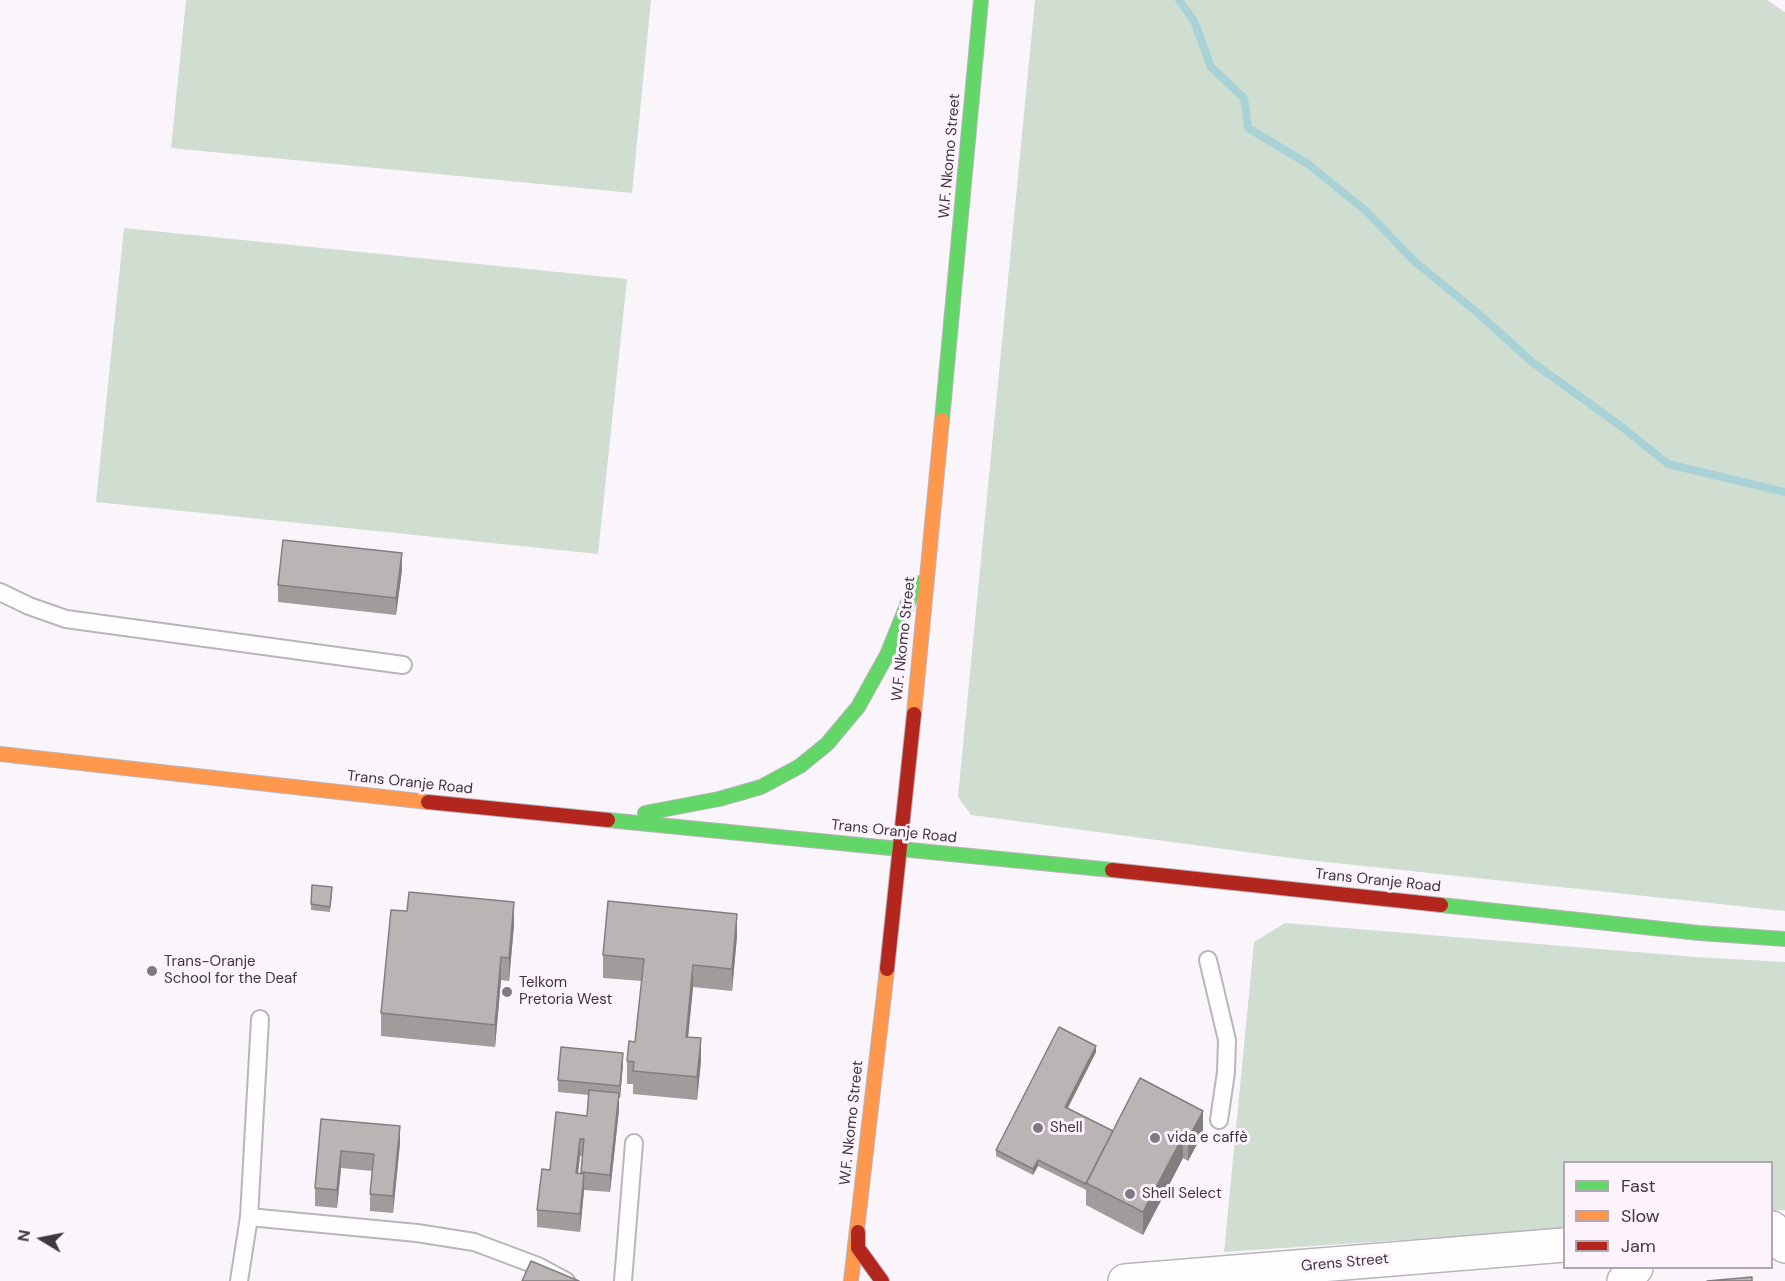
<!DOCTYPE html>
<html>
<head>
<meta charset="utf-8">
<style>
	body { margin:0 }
	#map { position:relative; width:1785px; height:1281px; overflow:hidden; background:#faf5fb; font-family:"DM Sans",sans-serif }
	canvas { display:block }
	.legend { position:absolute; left:1563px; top:1161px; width:210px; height:108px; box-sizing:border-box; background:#fcf3fd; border:2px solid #b0a7b1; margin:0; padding:8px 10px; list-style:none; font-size:18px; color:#3f3640 }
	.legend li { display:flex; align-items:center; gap:12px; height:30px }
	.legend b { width:30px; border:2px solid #b0a7b1 }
	.north { position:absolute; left:12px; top:1209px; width:60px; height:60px; -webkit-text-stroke:4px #fcf3fd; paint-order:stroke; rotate:280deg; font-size:16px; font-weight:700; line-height:24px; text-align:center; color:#3f3640 }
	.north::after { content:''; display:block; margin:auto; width:21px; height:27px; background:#3f3640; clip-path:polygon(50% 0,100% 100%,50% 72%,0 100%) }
</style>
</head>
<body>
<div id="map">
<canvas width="1785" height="1281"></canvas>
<ul class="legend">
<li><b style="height:8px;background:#63d668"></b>Fast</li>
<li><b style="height:8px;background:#ff974d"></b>Slow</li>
<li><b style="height:8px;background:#b3261e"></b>Jam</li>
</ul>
<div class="north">N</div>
</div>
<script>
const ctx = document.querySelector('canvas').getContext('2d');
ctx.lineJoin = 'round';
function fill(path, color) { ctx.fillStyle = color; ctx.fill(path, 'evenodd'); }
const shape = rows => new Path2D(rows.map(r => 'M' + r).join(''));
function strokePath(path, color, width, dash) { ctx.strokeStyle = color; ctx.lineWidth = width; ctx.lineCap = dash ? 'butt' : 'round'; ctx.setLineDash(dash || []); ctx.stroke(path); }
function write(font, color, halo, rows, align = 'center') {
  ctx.font = font + ' "DM Sans",sans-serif'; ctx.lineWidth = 6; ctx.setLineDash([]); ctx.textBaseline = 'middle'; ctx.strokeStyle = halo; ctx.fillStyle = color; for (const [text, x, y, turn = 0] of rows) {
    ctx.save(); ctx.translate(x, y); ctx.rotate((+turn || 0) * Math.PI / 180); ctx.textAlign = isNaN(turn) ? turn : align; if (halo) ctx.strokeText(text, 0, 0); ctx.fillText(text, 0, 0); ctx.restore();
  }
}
const green = shape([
	[186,0,651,0,632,193,171,148],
	[1035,0,1767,0,1785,12,1785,911,1298,859,971,815,958,797],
	[124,228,627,279,598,554,96,502],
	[1285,923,1696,957,1785,962,1785,1210,1772,1211,1772,1162,1564,1162,1564,1229,1224,1252,1254,942]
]);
const stream = shape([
	[1179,0,1194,21,1211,67,1244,98,1248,128,1308,164,1366,211,1414,261,1479,314,1532,362,1622,427,1668,464,1785,492]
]);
const lane = shape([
	[0,592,29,606,66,619,403,665],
	[1208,960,1227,1040,1226,1072,1219,1120],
	[249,1217,417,1233,474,1242,538,1266,566,1281],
	[239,1281,249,1217,260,1019],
	[623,1281,634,1143]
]);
const street = shape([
	[1772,1228,1785,1246],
	[1125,1281,1564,1245],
	[1624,1281,1636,1268]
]);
const fast = shape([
	[942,420,981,0],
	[645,813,719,799,761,787,800,766,827,744,858,707,887,655,916,583],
	[608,820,1112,870],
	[1441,905,1699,933,1785,939]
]);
const slow = shape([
	[914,714,942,420],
	[0,754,428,802],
	[851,1281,887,969]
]);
const jam = shape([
	[428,802,608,820],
	[1112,870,1441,905],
	[887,969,914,714],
	[858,1232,858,1248,882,1281]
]);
const wall = shape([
	[402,570,396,615,278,602,278,585],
	[332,893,330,912,311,910,311,904],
	[514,925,509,981,501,980,495,1047,381,1036,381,1013],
	[737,936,732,991,693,987,688,1037,701,1061,697,1100,633,1094,633,1084,627,1084,627,1061,635,1042,642,981,603,978,603,955],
	[1096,1052,1068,1108,1113,1131,1203,1133,1188,1161,1183,1158,1143,1235,1086,1205,1086,1190,1038,1166,1033,1175,996,1156,996,1150],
	[623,1064,620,1098,619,1098,619,1110,610,1192,584,1190,580,1232,537,1227,537,1210,550,1170,587,1116,589,1095,558,1092,558,1080],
	[580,1156,582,1156,581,1173,578,1173],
	[321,1119,400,1143,393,1213,370,1211,370,1194,372,1171,341,1168,337,1208,315,1206,315,1188]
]);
const shadedWall = shape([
	[402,553,402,570,396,615,396,598],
	[514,902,514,925,509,981,509,958],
	[737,914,737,936,732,991,732,969],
	[501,957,501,980,495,1047,495,1025],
	[693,965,693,987,686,1059,686,1037],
	[701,1038,701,1061,697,1100,697,1077],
	[1096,1046,1096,1052,1065,1113,1065,1107],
	[623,1053,623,1064,620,1098,620,1086],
	[619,1093,619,1110,610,1192,610,1175],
	[1203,1111,1203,1133,1188,1161,1188,1139],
	[400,1126,400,1143,393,1213,393,1196],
	[1183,1136,1183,1158,1143,1235,1143,1212],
	[580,1139,580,1156,576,1190,576,1173],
	[341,1151,341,1168,337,1208,337,1190],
	[1038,1160,1038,1166,1033,1175,1033,1169],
	[584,1174,584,1191,580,1232,580,1214]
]);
const building = shape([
	[283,540,402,553,396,598,278,585,283,540],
	[312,885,332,887,330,907,311,904,312,885],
	[409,892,514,902,509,958,501,957,495,1025,381,1013,391,910,407,911,409,892],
	[608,901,737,914,732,969,693,965,686,1037,701,1038,697,1077,633,1071,634,1062,627,1061,629,1041,635,1042,644,959,603,955,608,901],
	[1059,1027,1096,1046,1065,1107,1113,1131,1086,1184,1038,1160,1033,1169,996,1150,1059,1027],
	[561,1047,623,1053,620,1086,558,1080,561,1047],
	[1140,1078,1203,1111,1188,1139,1183,1136,1143,1212,1086,1183,1140,1078],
	[589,1090,619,1093,610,1175,581,1172,584,1139,580,1139,576,1173,584,1174,580,1214,537,1210,542,1169,550,1170,556,1112,587,1116,589,1090],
	[321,1119,400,1126,393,1196,370,1194,374,1154,341,1151,337,1190,315,1188,321,1119],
	[531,1261,579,1281,522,1281,531,1261],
	[1752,1277,1752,1281,1707,1281,1752,1277]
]);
const markers = [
	[152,971,6,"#807981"],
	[507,992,6,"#807981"],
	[1038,1128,6,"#807981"],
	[1155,1138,6,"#807981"],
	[1130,1194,6,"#807981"]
];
const streetNames = [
	["W.F. Nkomo Street",950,156,-85],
	["W.F. Nkomo Street",904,639,-84],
	["Trans Oranje Road",410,783,6],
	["Trans Oranje Road",894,832,6],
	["Trans Oranje Road",1378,881,6],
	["W.F. Nkomo Street",852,1123,-84],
	["Grens Street",1345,1263,-5]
];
const poiNames = [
	["Trans-Oranje",164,962],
	["School for the Deaf",164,979],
	["Telkom",519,983],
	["Pretoria West",519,1000],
	["Shell",1050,1128],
	["vida e caffè",1167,1138],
	["Shell Select",1142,1194]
];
fill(green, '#d0ded2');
strokePath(stream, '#a9d2d6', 8);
strokePath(lane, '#bab4bb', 20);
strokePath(street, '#bab4bb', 36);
strokePath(fast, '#bab4bb', 16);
strokePath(slow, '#bab4bb', 16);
strokePath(jam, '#bab4bb', 16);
strokePath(lane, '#fefefe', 16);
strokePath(street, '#fefefe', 33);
strokePath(fast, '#63d668', 14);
strokePath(slow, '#ff974d', 14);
strokePath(jam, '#b3261e', 14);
fill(wall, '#a19b9b');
fill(shadedWall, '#837e7e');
fill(building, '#bbb4b4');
strokePath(building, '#837e7e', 1.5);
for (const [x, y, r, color] of markers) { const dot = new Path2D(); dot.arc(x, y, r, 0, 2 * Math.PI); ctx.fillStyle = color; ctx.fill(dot); strokePath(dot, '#fcf3fd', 2); }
write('15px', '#3f3640', '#fcf3fd', streetNames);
write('15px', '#3f3640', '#fcf3fd', poiNames, 'left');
</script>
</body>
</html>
